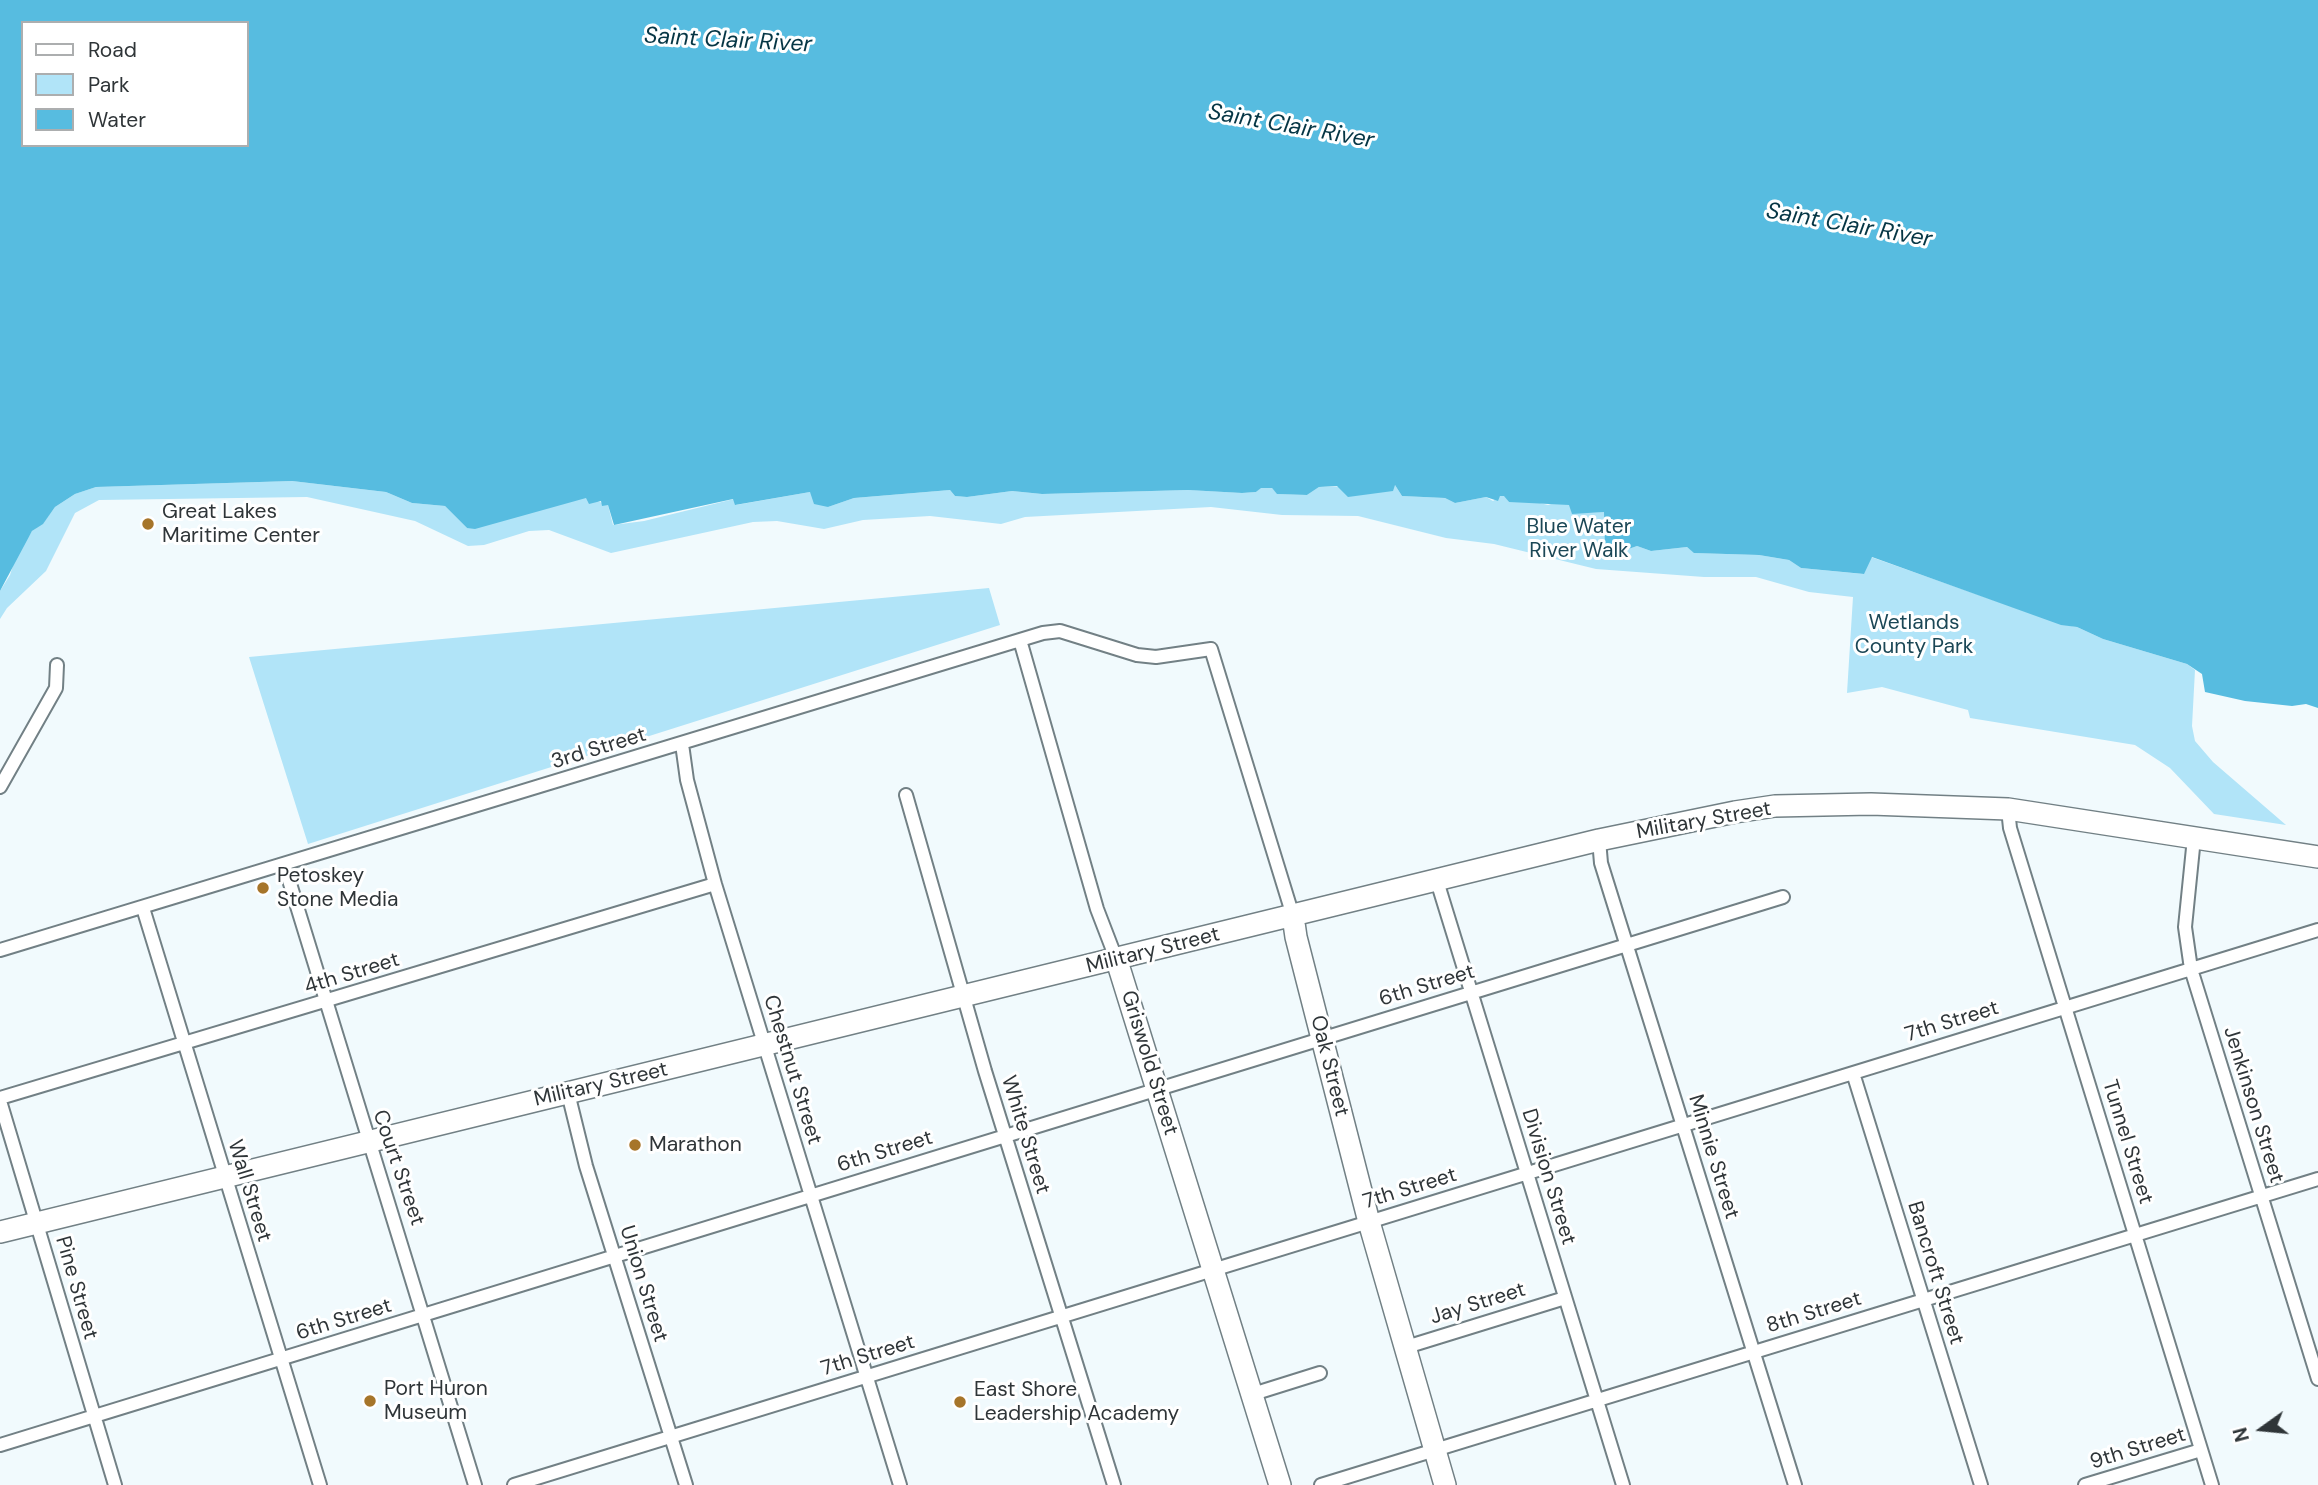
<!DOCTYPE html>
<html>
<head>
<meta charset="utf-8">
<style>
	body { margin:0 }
	#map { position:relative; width:2318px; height:1485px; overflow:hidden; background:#f1fafd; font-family:"DM Sans",sans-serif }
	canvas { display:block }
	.legend { position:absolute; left:21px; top:21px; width:228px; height:126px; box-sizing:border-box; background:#fff; border:2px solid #acaeaf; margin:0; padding:9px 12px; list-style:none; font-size:21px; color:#2f3538 }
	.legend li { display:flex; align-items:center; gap:14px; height:35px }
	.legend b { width:35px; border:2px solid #acaeaf }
	.north { position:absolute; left:2227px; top:1394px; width:70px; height:70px; -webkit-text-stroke:5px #fff; paint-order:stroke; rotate:255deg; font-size:19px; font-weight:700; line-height:28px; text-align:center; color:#2f3538 }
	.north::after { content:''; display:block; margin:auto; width:24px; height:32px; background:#2f3538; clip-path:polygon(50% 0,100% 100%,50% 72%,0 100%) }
</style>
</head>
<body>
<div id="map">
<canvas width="2318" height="1485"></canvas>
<ul class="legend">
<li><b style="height:9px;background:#fff"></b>Road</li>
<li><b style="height:19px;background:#b1e4f8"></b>Park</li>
<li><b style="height:19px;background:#57bce0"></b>Water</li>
</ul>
<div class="north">N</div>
</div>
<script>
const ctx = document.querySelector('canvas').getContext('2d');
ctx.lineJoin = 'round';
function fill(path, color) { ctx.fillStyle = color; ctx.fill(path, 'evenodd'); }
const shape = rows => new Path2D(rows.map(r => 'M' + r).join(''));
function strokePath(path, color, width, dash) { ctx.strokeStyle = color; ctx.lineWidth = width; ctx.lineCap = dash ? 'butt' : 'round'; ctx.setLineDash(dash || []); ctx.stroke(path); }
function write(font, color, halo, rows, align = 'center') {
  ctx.font = font + ' "DM Sans",sans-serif'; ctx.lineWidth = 6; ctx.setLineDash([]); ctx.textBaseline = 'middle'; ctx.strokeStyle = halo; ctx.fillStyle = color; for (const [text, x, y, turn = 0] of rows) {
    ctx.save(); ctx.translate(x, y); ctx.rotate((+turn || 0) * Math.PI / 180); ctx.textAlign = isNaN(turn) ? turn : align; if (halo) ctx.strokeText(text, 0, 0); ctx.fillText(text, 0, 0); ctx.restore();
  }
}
const green = shape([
	[292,481,386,492,412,503,445,506,467,528,586,497,608,505,613,525,644,521,734,499,736,505,810,492,828,507,854,498,950,490,955,496,967,497,1012,491,1042,494,1188,490,1242,493,1256,492,1260,488,1272,488,1278,494,1307,495,1319,487,1395,485,1402,496,1445,498,1455,503,1486,497,1493,501,1500,496,1505,496,1509,502,1531,501,1548,505,1557,502,1570,505,1572,513,1604,512,1615,546,1623,551,1637,546,1651,551,1687,547,1695,553,1759,555,1789,560,1801,568,1863,574,1871,557,2061,624,2077,627,2103,639,2187,664,2195,670,2192,726,2195,741,2213,762,2286,825,2214,814,2170,768,2135,745,1970,718,1968,710,1882,687,1847,693,1853,597,1809,592,1756,577,1704,577,1596,569,1494,544,1446,538,1358,516,1282,515,1211,507,1025,517,1001,524,930,516,863,520,824,529,777,521,753,522,611,553,549,530,529,531,484,545,468,546,415,521,307,497,99,500,75,513,46,571,7,608,0,619,0,591,10,575,16,556,32,531,43,523,55,507,75,494,96,487],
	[989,588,1000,625,308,844,249,657]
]);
const water = shape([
	[0,0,2318,0,2318,708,2306,704,2292,706,2245,701,2205,692,2202,674,2187,664,2103,639,2077,627,2061,625,1872,557,1864,574,1801,568,1789,560,1759,555,1694,553,1687,547,1651,551,1637,546,1623,551,1615,546,1605,547,1604,512,1572,514,1569,505,1509,502,1504,496,1500,496,1498,501,1486,497,1455,503,1445,498,1402,496,1395,485,1393,491,1348,497,1337,486,1319,487,1307,495,1277,494,1272,488,1261,488,1256,492,1242,493,1188,490,1042,494,1012,491,967,497,955,496,950,490,854,498,828,507,814,504,810,492,735,505,733,499,614,525,608,505,602,506,601,501,589,504,586,498,475,529,467,528,445,506,412,503,386,492,292,481,96,487,75,494,55,507,43,524,32,531,0,591],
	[23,23,247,23,247,145,23,145]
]);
const minor = shape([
	[1020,640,1097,909,1117,961],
	[682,744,687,780,715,884,900,1485],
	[0,787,56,688,57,665],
	[906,795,985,1071,1114,1485],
	[2008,809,2010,828,2212,1485],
	[2194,838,2185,927,2191,969,2318,1379],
	[1599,840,1601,863,1795,1485],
	[284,864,475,1485],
	[1437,881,1623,1485],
	[143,908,320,1485],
	[0,950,1043,633,1060,631,1137,655,1156,657,1211,649,1293,916],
	[1853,1073,1981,1485],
	[568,1093,586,1166,686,1485],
	[0,1098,715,884],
	[0,1101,115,1485],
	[1403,1348,1565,1298],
	[1253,1394,1320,1373],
	[0,1445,1783,897],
	[514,1485,2318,930],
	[1321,1485,2318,1179],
	[2085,1485,2201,1450]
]);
const primary = shape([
	[1293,916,1296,937,1369,1222,1445,1485],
	[1117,961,1280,1485],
	[0,1232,1599,840,1735,812,1775,806,1871,804,2008,809,2318,857]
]);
const markers = [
	[148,524,7,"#a6752a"],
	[263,888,7,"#a6752a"],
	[635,1145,7,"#a6752a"],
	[370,1401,7,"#a6752a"],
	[960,1402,7,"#a6752a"]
];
const poiNames = [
	["Great Lakes",162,512],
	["Maritime Center",162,536],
	["Petoskey",277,876],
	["Stone Media",277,900],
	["Marathon",649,1145],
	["Port Huron",384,1389],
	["Museum",384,1413],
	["East Shore",974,1390],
	["Leadership Academy",974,1414]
];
const parkNames = [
	["Blue Water",1579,527],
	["River Walk",1579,551],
	["Wetlands",1914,623],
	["County Park",1914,647]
];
const streetNames = [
	["3rd Street",599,749,-17],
	["Military Street",1704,821,-10],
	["Military Street",1153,951,-14],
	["4th Street",352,974,-17],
	["6th Street",1427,986,-17],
	["7th Street",1952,1022,-17],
	["Griswold Street",1149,1063,73],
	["Oak Street",1329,1066,76],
	["Chestnut Street",792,1070,73],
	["Military Street",601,1085,-13],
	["Jenkinson Street",2253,1105,73],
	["White Street",1025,1135,73],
	["Tunnel Street",2127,1142,73],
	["6th Street",885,1152,-17],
	["Minnie Street",1713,1157,73],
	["Court Street",398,1168,71],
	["Division Street",1548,1177,73],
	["7th Street",1410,1189,-17],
	["Wall Street",249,1191,73],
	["Bancroft Street",1935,1273,73],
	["Union Street",643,1284,73],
	["Pine Street",76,1288,74],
	["Jay Street",1478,1304,-17],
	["8th Street",1814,1313,-17],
	["6th Street",344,1320,-17],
	["7th Street",868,1356,-17],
	["9th Street",2138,1449,-17]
];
const waterNames = [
	["Saint Clair River",728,41,3],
	["Saint Clair River",1291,127,10],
	["Saint Clair River",1849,226,10]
];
fill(green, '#b1e4f8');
fill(water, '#57bce0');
strokePath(minor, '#728085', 16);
strokePath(primary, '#728085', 24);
strokePath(minor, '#fff', 12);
strokePath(primary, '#fff', 21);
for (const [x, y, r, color] of markers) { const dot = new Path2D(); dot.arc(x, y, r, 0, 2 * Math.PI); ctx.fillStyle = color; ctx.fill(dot); strokePath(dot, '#fff', 2.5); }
write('21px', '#2f3538', '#fff', poiNames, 'left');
write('21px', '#1b4756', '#fff', parkNames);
write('21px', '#2f3538', '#fff', streetNames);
write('italic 23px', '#063645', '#fff', waterNames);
</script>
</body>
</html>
